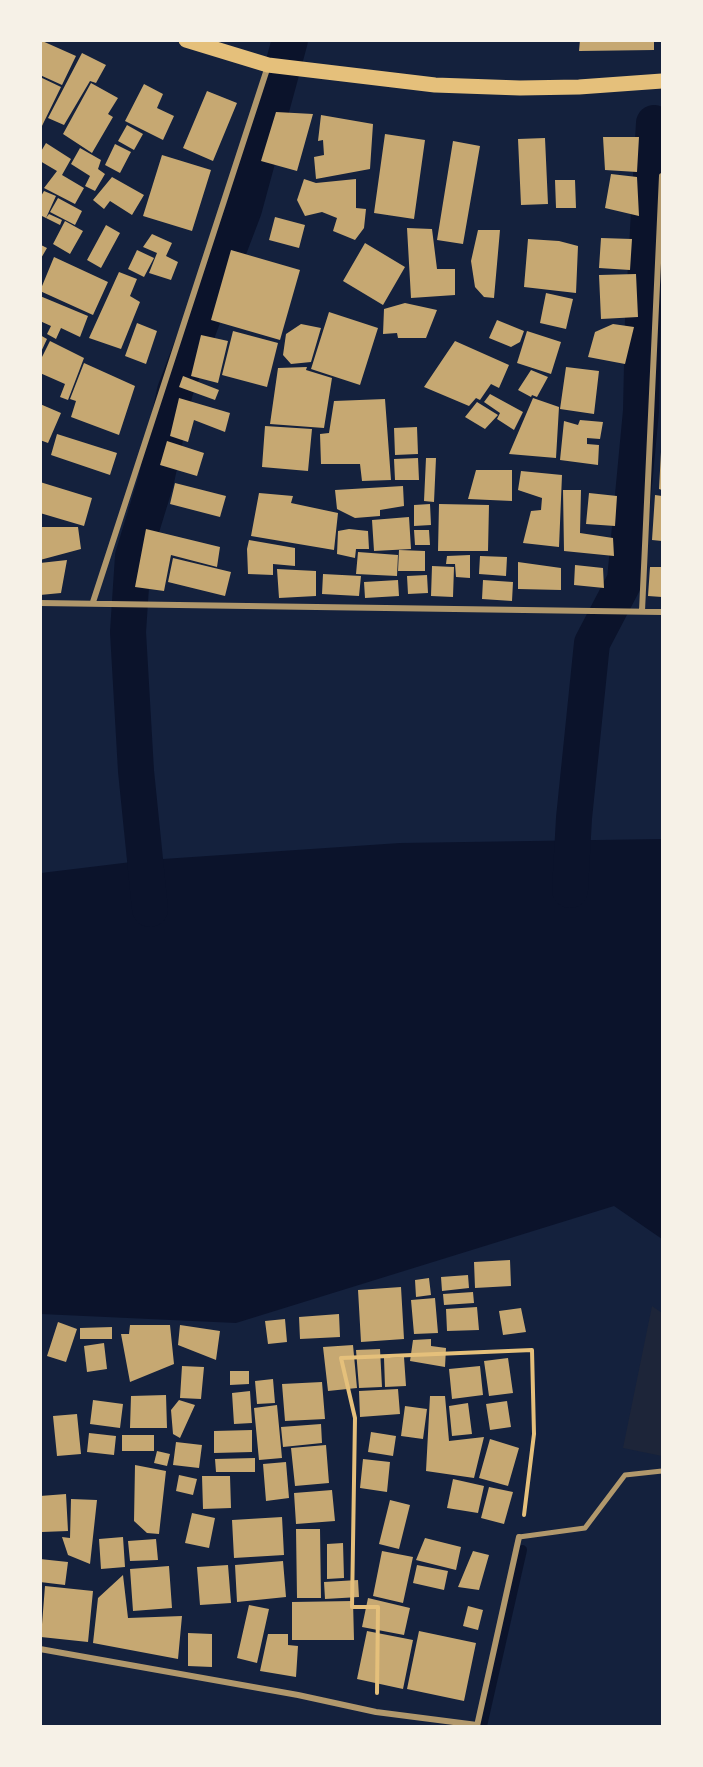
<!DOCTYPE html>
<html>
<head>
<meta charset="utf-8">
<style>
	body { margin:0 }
	#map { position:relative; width:703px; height:1767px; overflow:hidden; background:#14213d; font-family:Inter,sans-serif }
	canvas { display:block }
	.frame { position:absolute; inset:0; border:42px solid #f6f1e7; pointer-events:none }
</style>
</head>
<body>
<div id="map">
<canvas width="703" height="1767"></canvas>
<div class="frame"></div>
</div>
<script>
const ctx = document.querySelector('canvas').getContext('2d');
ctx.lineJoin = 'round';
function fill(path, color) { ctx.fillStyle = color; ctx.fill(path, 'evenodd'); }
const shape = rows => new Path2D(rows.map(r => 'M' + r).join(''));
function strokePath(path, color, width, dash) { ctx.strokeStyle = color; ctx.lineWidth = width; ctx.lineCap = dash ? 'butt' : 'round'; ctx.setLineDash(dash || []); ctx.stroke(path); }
const green = shape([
	[652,1306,662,1313,662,1456,623,1448]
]);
const water = shape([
	[662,839,662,1239,614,1206,236,1323,41,1314,41,873,148,860,400,843]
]);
const stream = shape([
	[482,1726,522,1550]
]);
const canal = shape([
	[570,890,574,818,592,643,625,580,641,411,643,319,654,123],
	[150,909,136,771,128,632,133,556,156,481,175,391,244,209,290,40]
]);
const building = shape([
	[40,40,76,56,62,85,40,75],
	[580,40,654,40,654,50,579,51],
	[82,53,106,65,96,83,90,81,64,125,48,118],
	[40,77,61,87,40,130],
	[91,83,118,98,108,114,113,117,92,153,63,134],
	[144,84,163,94,157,108,174,116,163,140,125,121],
	[207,91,237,103,213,161,183,148],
	[276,112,313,114,297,171,261,161],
	[321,115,373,124,370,169,316,179,314,157,324,155,323,140,318,141],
	[127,125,143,134,134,150,118,141],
	[385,134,425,140,414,219,374,213],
	[603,137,639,137,637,172,605,170],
	[545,138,548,204,521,205,518,139],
	[453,141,480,146,463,244,437,240],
	[46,143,71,159,62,175,84,188,75,204,44,188,57,171,40,161,40,153],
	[115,144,131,152,120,173,105,165],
	[80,148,101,160,98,169,105,174,95,191,85,186,90,176,71,164],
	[162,155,211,170,192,231,143,216],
	[611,174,637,177,639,216,605,208],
	[112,177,144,195,132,215,110,201,104,209,93,200],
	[304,179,316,183,356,179,356,208,366,209,364,228,355,240,333,231,337,218,322,212,305,216,297,200],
	[555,180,575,180,576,208,556,208],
	[44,191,56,196,46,218,40,215,40,198],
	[58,198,82,211,75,225,50,212],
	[49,214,62,220,60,225,46,218],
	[275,217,305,225,299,248,269,240],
	[65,221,83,231,70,254,53,244],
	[106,225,120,233,101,268,87,260],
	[407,228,432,229,437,269,455,269,455,295,411,298],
	[478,230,500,230,494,298,484,297,475,287,471,261],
	[152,234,172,243,166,256,178,262,171,280,149,273,157,253,143,247],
	[601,238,632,239,630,270,599,268],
	[528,239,559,241,578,246,576,293,524,287],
	[365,243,405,267,383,305,343,281],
	[41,245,47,248,40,260,40,246],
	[137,250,154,258,144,277,128,269],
	[231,250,300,270,280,340,211,320],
	[54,257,108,282,93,315,40,291],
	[119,272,137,279,130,296,140,302,121,349,89,338],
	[636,274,638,317,601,319,599,275],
	[546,293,573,299,566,329,540,323],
	[40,296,88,316,80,337,61,328,56,339,47,334,51,326,40,321],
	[405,303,437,310,426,338,398,338,397,333,383,334,384,309],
	[329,312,378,328,360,385,311,369],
	[497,320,524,331,520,342,511,347,489,338],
	[137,323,157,331,146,364,125,356],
	[301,324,321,328,311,362,291,364,283,355,286,334],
	[613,324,634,327,625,364,588,357,595,332],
	[233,331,278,343,267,387,222,375],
	[527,331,561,342,551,374,517,363],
	[40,335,47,339,40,354],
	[201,335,228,341,218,383,191,376],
	[50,341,84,358,68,400,60,397,65,384,40,373,40,361],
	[455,341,509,365,499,388,491,384,480,400,476,398,469,406,424,387],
	[84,363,135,386,119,435,71,417,76,401,70,399],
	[307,367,306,370,332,378,324,428,270,424,278,368],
	[566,367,599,371,594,414,560,409],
	[531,370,548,377,537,397,532,395,531,397,518,390],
	[183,376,219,390,215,400,179,387],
	[490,394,523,412,514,430,497,419,500,413,484,402],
	[179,398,230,413,225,432,194,420,188,442,170,436],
	[533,398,559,407,556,458,509,454],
	[385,399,391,480,362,481,360,464,321,464,320,434,329,433,334,401],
	[477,402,498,415,485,429,465,417],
	[40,404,61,413,48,443,40,440],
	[580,420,603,422,600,439,587,438,587,444,599,445,598,465,560,460,564,421,578,425],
	[265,426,312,429,308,471,262,467],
	[417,427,418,454,395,455,394,428],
	[57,434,117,453,110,475,51,455],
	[167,441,204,453,197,476,160,465],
	[661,452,662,452,662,490,659,489],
	[418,458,419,480,395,480,394,459],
	[426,458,436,458,434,502,424,501],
	[476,470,512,470,512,501,468,499],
	[521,471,562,475,559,547,523,543,531,511,541,510,542,498,518,490],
	[40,482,92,498,84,526,40,513],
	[175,483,226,496,220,517,170,504],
	[403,486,404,506,380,510,380,516,355,518,337,509,335,490],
	[563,490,581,490,580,533,613,538,614,556,564,551],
	[259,493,293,496,291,503,338,513,334,550,251,536],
	[589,493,617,496,615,526,586,524],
	[655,495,662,496,662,541,652,540],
	[430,504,431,525,414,526,414,505],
	[439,504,489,505,488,551,438,551],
	[409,517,411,549,374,551,372,520],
	[40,527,78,527,81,549,40,560],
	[146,529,220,547,217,567,171,555,164,591,135,587],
	[349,529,368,531,369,549,356,549,355,558,337,554,338,531],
	[414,530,429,530,430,545,415,545],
	[249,540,295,548,295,566,273,564,273,575,248,574,247,549],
	[399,550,425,551,425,571,398,571],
	[358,552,398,555,397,576,356,574],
	[470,555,470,578,456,577,455,564,446,564,447,556],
	[480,556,507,557,506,576,479,574],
	[173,558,231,572,225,596,168,582],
	[67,560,61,593,40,595,40,563],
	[518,562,561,568,561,590,518,589],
	[575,565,603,568,604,588,574,585],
	[432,566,454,567,453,597,431,596],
	[650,567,662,567,662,597,648,596],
	[277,569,316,571,316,596,279,598],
	[323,574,361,576,359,596,322,594],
	[427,575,428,593,408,594,407,576],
	[398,580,399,596,365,598,364,582],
	[483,580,513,582,512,601,482,599],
	[510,1260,511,1286,475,1288,474,1262],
	[468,1275,469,1288,442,1291,441,1277],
	[429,1278,431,1295,416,1297,415,1280],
	[401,1287,404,1339,361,1342,358,1290],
	[473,1292,474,1303,444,1305,443,1294],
	[435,1298,438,1333,414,1334,411,1300],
	[477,1307,479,1330,447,1331,446,1309],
	[521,1308,526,1332,503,1335,499,1311],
	[339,1314,340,1337,300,1339,299,1317],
	[285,1319,287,1342,268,1344,265,1321],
	[58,1322,77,1329,66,1362,47,1356],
	[130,1325,170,1325,174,1364,130,1382,121,1334,129,1334],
	[180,1325,220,1331,216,1360,178,1345],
	[112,1327,112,1339,80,1339,80,1328],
	[431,1339,431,1346,446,1348,445,1367,410,1361,413,1340],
	[104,1343,107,1369,87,1372,84,1346],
	[353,1345,357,1388,328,1391,323,1347],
	[380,1349,382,1387,359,1388,356,1350],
	[404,1357,406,1386,385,1387,384,1358],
	[508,1358,513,1393,489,1396,484,1361],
	[182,1366,204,1367,201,1399,180,1398],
	[480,1366,483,1395,452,1399,449,1369],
	[230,1371,249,1371,249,1384,230,1385],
	[273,1379,275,1403,257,1404,255,1381],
	[322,1382,325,1419,285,1421,282,1384],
	[398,1389,400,1414,360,1417,359,1391],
	[250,1391,252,1423,234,1424,232,1393],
	[166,1395,167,1428,130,1428,131,1396],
	[430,1396,445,1396,449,1441,484,1437,474,1478,426,1471],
	[93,1400,123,1404,120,1428,90,1424],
	[179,1400,195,1405,180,1438,173,1434,171,1410],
	[507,1401,511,1427,490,1430,486,1404],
	[468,1403,472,1434,452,1436,449,1406],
	[277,1405,282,1458,259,1460,254,1408],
	[405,1406,427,1409,423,1439,401,1436],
	[77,1414,81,1454,57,1456,53,1416],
	[321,1424,322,1443,283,1447,281,1427],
	[252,1430,252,1452,214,1453,214,1431],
	[371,1432,396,1436,393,1456,368,1452],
	[89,1433,116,1436,114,1455,87,1452],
	[122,1435,154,1435,154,1451,122,1451],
	[490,1439,519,1448,508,1486,479,1478],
	[176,1442,202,1445,199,1468,173,1465],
	[326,1445,329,1483,295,1486,291,1448],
	[157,1451,170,1454,167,1466,154,1463],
	[255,1458,255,1472,216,1472,215,1459],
	[363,1459,390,1462,387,1492,360,1488],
	[286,1462,289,1498,266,1501,263,1464],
	[135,1465,166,1471,159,1534,147,1533,134,1521],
	[179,1475,197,1479,193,1495,176,1491],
	[202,1476,230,1476,231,1508,203,1509],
	[453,1479,484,1486,478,1513,447,1508],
	[489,1487,513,1492,504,1524,481,1518],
	[332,1490,335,1521,296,1524,294,1493],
	[66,1494,68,1531,42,1532,40,1496],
	[71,1499,97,1500,90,1564,68,1555,62,1537,70,1538],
	[390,1500,410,1505,399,1549,379,1544],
	[192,1513,215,1518,209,1548,185,1543],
	[282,1517,284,1555,234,1558,232,1520],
	[296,1529,320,1529,321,1598,297,1598],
	[123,1537,125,1567,101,1569,99,1539],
	[425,1538,461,1547,456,1570,416,1560],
	[156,1539,158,1560,130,1561,128,1541],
	[343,1543,344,1578,327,1579,327,1544],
	[382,1551,413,1557,403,1603,373,1596],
	[473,1551,489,1555,479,1590,458,1587],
	[40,1559,68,1562,65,1585,40,1582],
	[283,1561,286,1597,237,1602,235,1565],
	[228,1565,231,1603,200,1605,197,1567],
	[417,1565,448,1571,444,1590,413,1583],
	[169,1566,172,1608,133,1611,130,1569],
	[123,1575,128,1618,182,1616,178,1659,93,1643,98,1598],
	[358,1580,359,1597,325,1599,324,1582],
	[45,1586,93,1591,88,1642,41,1637],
	[368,1598,410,1608,404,1635,362,1627],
	[353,1601,354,1640,292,1640,292,1602],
	[249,1605,269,1609,257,1663,237,1658],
	[468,1606,483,1610,478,1630,463,1626],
	[367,1631,413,1640,403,1689,357,1679],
	[419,1631,476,1643,464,1701,407,1689],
	[188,1633,212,1634,212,1667,188,1666],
	[268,1634,288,1634,288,1645,298,1646,296,1677,260,1671]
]);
const path = shape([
	[377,1693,378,1607,352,1607,355,1418,341,1358,532,1350,534,1434,524,1515]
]);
const pedestrian = shape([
	[519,1537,585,1528,625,1475,662,1471]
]);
const minor = shape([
	[93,602,268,66],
	[40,603,662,612],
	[642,611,662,176],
	[40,1649,298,1695,376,1712,477,1725],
	[477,1726,519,1537]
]);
const primary = shape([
	[186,40,268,65,435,85,520,88,579,87,662,81]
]);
fill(green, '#1d2539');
fill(water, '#0b132b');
strokePath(stream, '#0b132b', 10);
strokePath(canal, '#0b132b', 36);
fill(building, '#c6a872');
strokePath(path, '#e5c07b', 4);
strokePath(pedestrian, '#b1986c', 5);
strokePath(minor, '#b1986c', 6);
strokePath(primary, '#e5c07b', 15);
</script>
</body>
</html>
